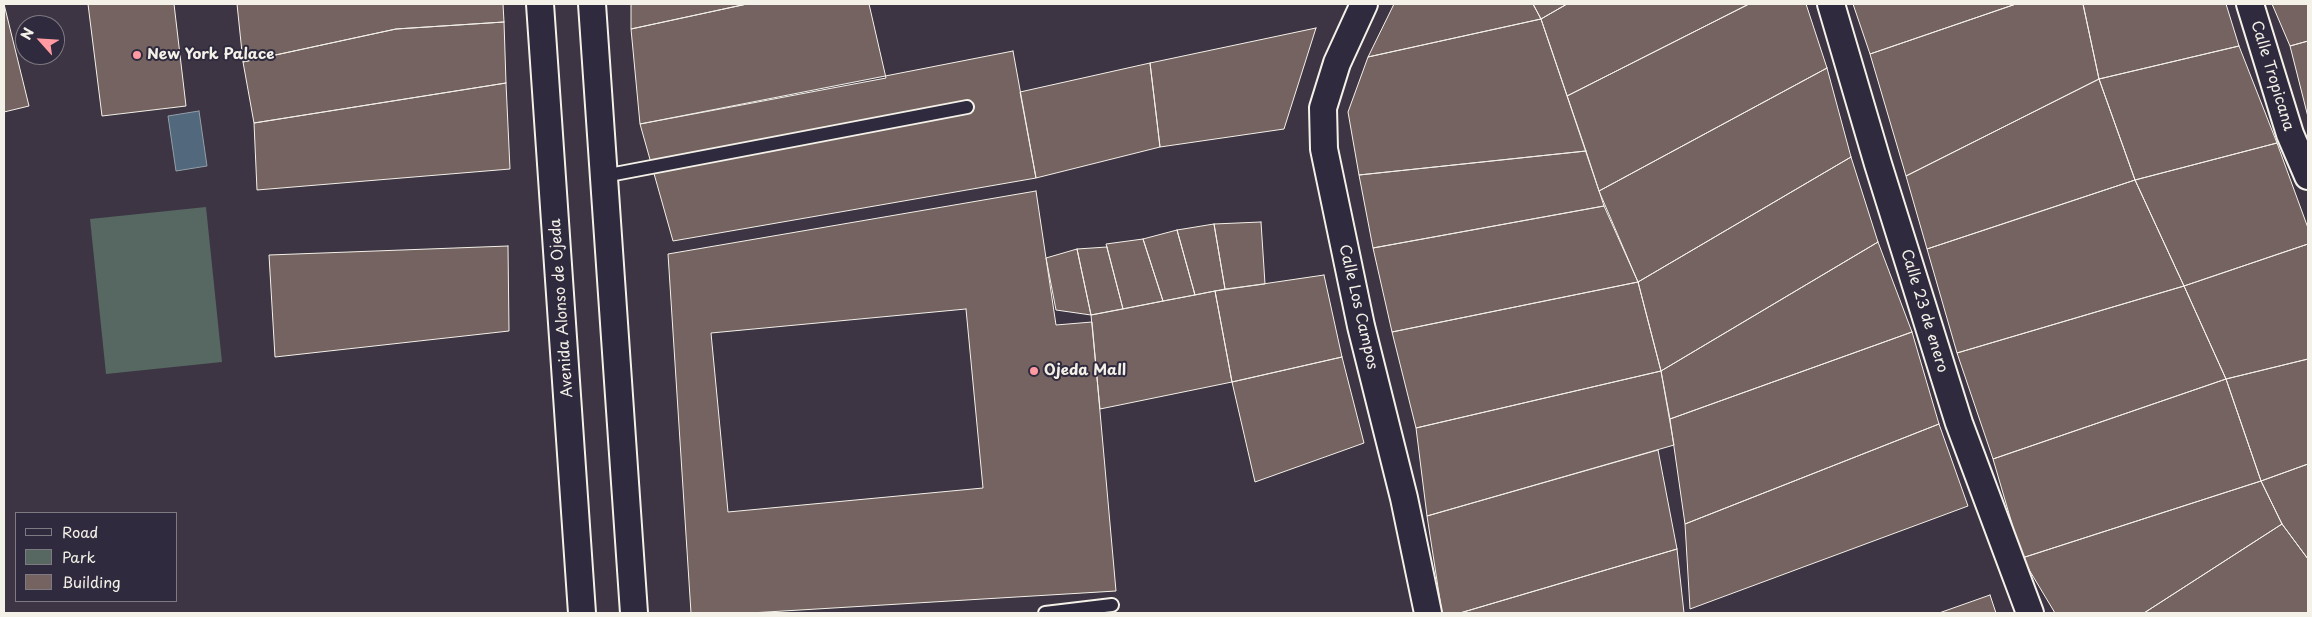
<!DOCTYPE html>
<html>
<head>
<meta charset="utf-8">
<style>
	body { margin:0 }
	#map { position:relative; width:2312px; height:617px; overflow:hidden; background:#3d3544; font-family:"Playpen Sans",sans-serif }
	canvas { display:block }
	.frame { position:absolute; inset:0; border:5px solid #f4f1e8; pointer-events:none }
	.legend { position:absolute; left:15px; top:512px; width:162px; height:90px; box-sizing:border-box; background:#2f2a3d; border:1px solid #7e7a81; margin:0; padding:6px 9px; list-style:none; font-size:15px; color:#f4f1e8 }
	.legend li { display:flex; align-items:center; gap:10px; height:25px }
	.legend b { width:25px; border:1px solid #7e7a81 }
	.north { position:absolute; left:15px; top:15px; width:50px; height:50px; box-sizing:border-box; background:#2f2a3d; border:1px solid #7e7a81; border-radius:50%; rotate:296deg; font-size:14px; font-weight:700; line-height:20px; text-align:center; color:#f4f1e8 }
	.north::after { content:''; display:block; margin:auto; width:18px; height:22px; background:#ff9aa2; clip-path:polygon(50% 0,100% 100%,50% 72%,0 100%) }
</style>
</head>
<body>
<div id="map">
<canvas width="2312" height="617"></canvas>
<div class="frame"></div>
<ul class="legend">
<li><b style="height:6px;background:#2f2a3d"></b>Road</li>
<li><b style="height:14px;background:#566861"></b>Park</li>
<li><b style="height:14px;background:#746361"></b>Building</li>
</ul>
<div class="north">N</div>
</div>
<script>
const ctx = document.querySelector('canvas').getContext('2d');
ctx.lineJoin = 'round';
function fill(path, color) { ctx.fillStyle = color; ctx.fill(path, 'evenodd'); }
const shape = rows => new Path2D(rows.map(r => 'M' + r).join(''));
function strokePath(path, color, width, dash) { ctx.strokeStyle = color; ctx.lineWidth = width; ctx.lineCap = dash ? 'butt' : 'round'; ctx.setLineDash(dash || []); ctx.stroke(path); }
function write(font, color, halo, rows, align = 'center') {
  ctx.font = font + ' "Playpen Sans",sans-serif'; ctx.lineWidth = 4; ctx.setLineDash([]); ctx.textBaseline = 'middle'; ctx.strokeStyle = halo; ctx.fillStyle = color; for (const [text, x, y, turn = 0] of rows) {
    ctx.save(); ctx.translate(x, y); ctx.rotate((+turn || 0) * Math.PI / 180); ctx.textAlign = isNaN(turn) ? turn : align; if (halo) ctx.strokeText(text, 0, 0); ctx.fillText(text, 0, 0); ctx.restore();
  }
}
const green = shape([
	[206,207,222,362,106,374,90,219]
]);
const water = shape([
	[199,111,207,166,176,171,168,116,199,111]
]);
const building = shape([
	[4,4,29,106,4,112,4,4],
	[88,4,174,4,186,106,102,116,88,4],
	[237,4,503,4,504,22,396,29,243,62,237,4],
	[631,4,747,4,631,29,631,4],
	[747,4,869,4,886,78,640,124,631,29,747,4],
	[1394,4,1533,4,1541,19,1368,57,1394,4],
	[1533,4,1567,4,1541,19,1533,4],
	[1567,4,1749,4,1567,96,1541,19,1567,4],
	[1749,4,1806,4,1827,68,1599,191,1567,96,1749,4],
	[1853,4,2016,4,1870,54,1853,4],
	[2016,4,2083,4,2099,79,1906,176,1870,54,2016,4],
	[2083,4,2226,4,2239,46,2099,79,2083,4],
	[2272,4,2308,4,2308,41,2290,46,2272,4],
	[1541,19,1586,151,1359,175,1348,112,1368,57,1541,19],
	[504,22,506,83,254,123,243,62,396,29,504,22],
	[1316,28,1284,129,1160,147,1150,63,1316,28],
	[2308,41,2308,117,2290,46,2308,41],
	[2239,46,2277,143,2135,180,2099,79,2239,46],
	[1013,51,1036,178,673,241,640,124,1013,51],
	[1150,63,1160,147,1036,178,1020,92,1150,63],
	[1827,68,1851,157,1638,282,1599,191,1827,68],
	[2099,79,2135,180,1927,249,1906,176,2099,79],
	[506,83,510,169,257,190,254,123,506,83],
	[2277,143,2308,228,2308,244,2184,286,2135,180,2277,143],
	[1586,151,1604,206,1373,248,1359,175,1586,151],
	[1851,157,1878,242,1661,371,1638,282,1851,157],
	[2135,180,2184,286,1957,353,1927,249,2135,180],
	[1036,191,1056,325,1092,322,1116,591,750,613,691,613,668,254,1036,191],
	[966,309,983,488,728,512,711,333,966,309],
	[1604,206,1638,282,1392,332,1373,248,1604,206],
	[1261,222,1265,284,1225,289,1214,224,1261,222],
	[1214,224,1225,289,1195,295,1177,230,1214,224],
	[1177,230,1195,295,1163,301,1143,239,1177,230],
	[1143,239,1163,301,1123,309,1106,244,1143,239],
	[1878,242,1912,332,1670,419,1661,371,1878,242],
	[2308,244,2308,359,2226,379,2184,286,2308,244],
	[508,246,509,331,275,357,269,255,508,246],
	[1107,247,1123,309,1091,315,1077,249,1107,247],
	[1077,249,1091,315,1056,310,1046,258,1077,249],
	[1324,275,1342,357,1232,382,1215,291,1324,275],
	[1638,282,1661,371,1416,428,1392,332,1638,282],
	[2184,286,2226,379,1993,459,1957,353,2184,286],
	[1215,291,1232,382,1100,409,1091,315,1215,291],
	[1912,332,1939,424,1685,524,1670,419,1912,332],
	[1342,357,1364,443,1255,482,1232,382,1342,357],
	[2308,359,2308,464,2261,481,2226,379,2308,359],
	[1661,371,1674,445,1427,516,1416,428,1661,371],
	[2226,379,2261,481,2022,558,1993,459,2226,379],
	[1939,424,1968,506,1690,609,1685,524,1939,424],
	[1658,450,1677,549,1460,613,1442,613,1427,516,1658,450],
	[2308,464,2308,559,2282,524,2261,481,2308,464],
	[2261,481,2282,524,2144,613,2055,613,2022,558,2261,481],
	[2282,524,2308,559,2308,613,2144,613,2282,524],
	[1677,549,1684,613,1460,613,1677,549],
	[1990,595,1996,613,1939,613,1990,595]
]);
const service = shape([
	[604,176,967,107],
	[1045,613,1112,605]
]);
const minor = shape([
	[540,4,582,613],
	[592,4,634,613],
	[1364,4,1337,63,1323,108,1324,149,1361,326,1404,498,1428,613],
	[1831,4,1878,164,1959,423,2030,613],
	[2250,4,2290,134,2308,176]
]);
const markers = [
	[137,55,5,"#ff9aa2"],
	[1034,371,5,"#ff9aa2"]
];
const poiNames = [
	["New York Palace",147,55],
	["Ojeda Mall",1044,371]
];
const streetNames = [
	["Calle Tropicana",2272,76,73],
	["Calle Los Campos",1358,307,77],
	["Avenida Alonso de Ojeda",562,308,-94],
	["Calle 23 de enero",1924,311,73]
];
fill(green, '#566861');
fill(water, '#52687d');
strokePath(water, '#939fa8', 1);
fill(building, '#746361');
strokePath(building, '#f4f1e8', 1);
strokePath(service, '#f4f1e8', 16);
strokePath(minor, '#f4f1e8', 30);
strokePath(service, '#2f2a3d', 12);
strokePath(minor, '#2f2a3d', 26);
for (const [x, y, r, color] of markers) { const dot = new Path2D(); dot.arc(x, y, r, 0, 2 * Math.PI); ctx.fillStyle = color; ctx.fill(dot); strokePath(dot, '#2f2a3d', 2); }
write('bold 15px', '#f4f1e8', '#2f2a3d', poiNames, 'left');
write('15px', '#f4f1e8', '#2f2a3d', streetNames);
</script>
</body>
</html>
